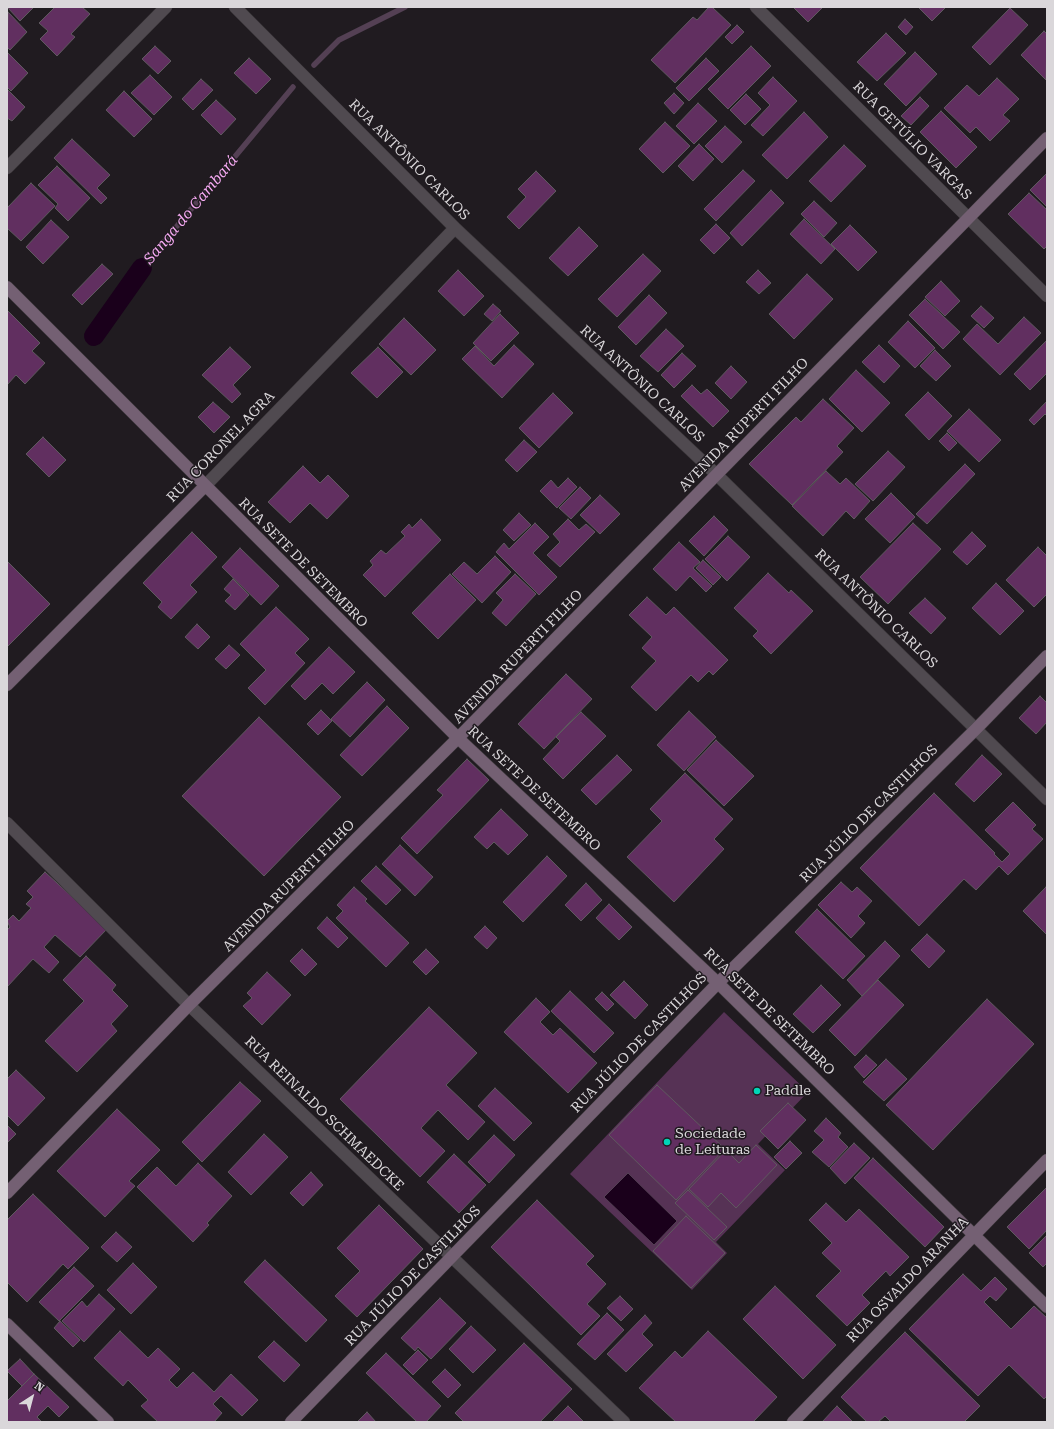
<!DOCTYPE html>
<html>
<head>
<meta charset="utf-8">
<style>
	body { margin:0 }
	#map { position:relative; width:1054px; height:1429px; overflow:hidden; background:#201b20; font-family:"Roboto Serif",serif }
	canvas { display:block }
	.frame { position:absolute; inset:0; border:8px solid #dad7da; pointer-events:none }
	.north { position:absolute; left:12px; top:1377px; width:40px; height:40px; -webkit-text-stroke:3px #201b20; paint-order:stroke; rotate:36deg; font-size:11px; font-weight:700; line-height:16px; text-align:center; color:#dad7da }
	.north::after { content:''; display:block; margin:auto; width:14px; height:18px; background:#dad7da; clip-path:polygon(50% 0,100% 100%,50% 72%,0 100%) }
</style>
</head>
<body>
<div id="map">
<canvas width="1054" height="1429"></canvas>
<div class="frame"></div>
<div class="north">N</div>
</div>
<script>
const ctx = document.querySelector('canvas').getContext('2d');
ctx.lineJoin = 'round';
function fill(path, color) { ctx.fillStyle = color; ctx.fill(path, 'evenodd'); }
const shape = rows => new Path2D(rows.map(r => 'M' + r).join(''));
function strokePath(path, color, width, dash) { ctx.strokeStyle = color; ctx.lineWidth = width; ctx.lineCap = dash ? 'butt' : 'round'; ctx.setLineDash(dash || []); ctx.stroke(path); }
function write(font, color, halo, rows, align = 'center') {
  ctx.font = font + ' "Roboto Serif",serif'; ctx.lineWidth = 3; ctx.setLineDash([]); ctx.textBaseline = 'middle'; ctx.strokeStyle = halo; ctx.fillStyle = color; for (const [text, x, y, turn = 0] of rows) {
    ctx.save(); ctx.translate(x, y); ctx.rotate((+turn || 0) * Math.PI / 180); ctx.textAlign = isNaN(turn) ? turn : align; if (halo) ctx.strokeText(text, 0, 0); ctx.fillText(text, 0, 0); ctx.restore();
  }
}
const green = shape([
	[724,1012,808,1092,758,1144,785,1170,716,1242,727,1253,692,1290,570,1174]
]);
const water = shape([
	[628,1173,677,1221,654,1245,604,1197,628,1173]
]);
const stream = shape([
	[314,65,339,40,405,7],
	[142,268,293,87]
]);
const canal = shape([
	[94,336,142,268]
]);
const building = shape([
	[7,7,34,7,20,21,7,7],
	[55,7,82,7,90,14,71,34,75,37,57,56,40,39,48,31,39,23,55,7],
	[709,7,712,7,731,25,675,83,651,60,693,17,697,20,709,7],
	[793,7,823,7,808,22,793,7],
	[918,7,946,7,932,21,918,7],
	[1010,8,1028,25,990,65,972,47,1010,8],
	[8,12,27,32,10,50,7,47,8,12],
	[905,19,913,27,906,35,898,27,905,19],
	[737,25,744,32,732,44,725,37,737,25],
	[1044,31,1047,34,1046,80,1021,55,1044,31],
	[886,33,906,53,877,81,857,62,886,33],
	[155,46,171,61,158,74,142,59,155,46],
	[751,46,771,66,728,109,708,89,751,46],
	[7,52,28,73,11,91,7,87,7,52],
	[915,52,937,74,906,106,884,84,915,52],
	[249,58,271,79,256,94,234,73,249,58],
	[706,58,719,71,689,101,676,88,706,58],
	[150,75,172,97,154,115,131,93,150,75],
	[773,77,797,101,763,136,751,125,770,105,758,93,773,77],
	[997,78,1019,99,1003,115,1010,121,990,141,976,127,970,133,944,108,967,85,979,96,997,78],
	[201,79,213,90,193,110,182,99,201,79],
	[7,89,25,107,12,121,7,118,7,89],
	[124,91,152,119,134,137,106,110,124,91],
	[674,93,684,103,674,114,664,103,674,93],
	[746,94,761,109,745,125,730,110,746,94],
	[920,97,929,106,911,125,901,116,920,97],
	[216,100,236,119,221,135,201,115,216,100],
	[698,103,717,121,694,144,676,126,698,103],
	[941,111,977,147,956,168,920,132,941,111],
	[804,112,828,137,787,179,762,155,804,112],
	[665,122,690,146,663,173,639,149,665,122],
	[725,126,742,142,722,163,705,146,725,126],
	[72,139,110,175,97,188,107,198,101,204,54,158,72,139],
	[699,144,714,159,693,181,678,166,699,144],
	[844,145,866,166,831,202,809,181,844,145],
	[57,166,90,198,68,221,55,208,58,204,38,185,57,166],
	[743,170,755,181,716,221,704,209,743,170],
	[536,171,556,191,519,229,507,217,526,197,518,189,536,171],
	[1047,173,1047,207,1030,190,1047,173],
	[31,183,55,206,21,241,7,228,7,208,31,183],
	[771,190,784,203,742,246,730,233,771,190],
	[1029,193,1047,210,1047,246,1044,249,1008,214,1029,193],
	[814,201,837,223,824,237,801,214,814,201],
	[804,219,835,249,821,264,790,234,804,219],
	[51,220,69,237,43,264,26,247,51,220],
	[716,224,730,238,714,254,700,240,716,224],
	[850,225,877,252,858,271,831,244,850,225],
	[579,227,598,246,568,276,549,258,579,227],
	[643,254,661,271,617,317,598,299,643,254],
	[102,264,113,274,82,305,72,295,102,264],
	[458,270,484,296,464,316,438,291,458,270],
	[758,270,771,283,759,294,746,282,758,270],
	[807,274,833,299,794,339,769,314,807,274],
	[941,281,960,301,945,316,925,297,941,281],
	[649,295,667,313,636,345,618,327,649,295],
	[925,299,960,332,943,349,909,315,925,299],
	[493,304,501,311,492,321,484,314,493,304],
	[981,306,994,318,984,328,971,316,981,306],
	[7,310,40,343,32,351,45,363,25,384,16,375,7,385,7,310],
	[500,314,519,333,491,361,473,343,500,314],
	[1024,317,1041,333,1000,375,963,339,977,324,998,344,1024,317],
	[404,318,436,350,411,375,379,344,404,318],
	[908,321,935,348,915,368,888,342,908,321],
	[666,329,684,346,658,372,640,356,666,329],
	[1047,340,1047,373,1030,390,1014,374,1047,340],
	[514,345,534,364,502,398,462,359,475,346,494,366,514,345],
	[879,345,900,366,884,383,862,362,879,345],
	[230,347,251,367,233,385,241,394,232,403,202,375,230,347],
	[378,347,403,372,377,398,351,373,378,347],
	[935,350,951,366,936,381,920,366,935,350],
	[682,353,696,366,674,388,661,375,682,353],
	[731,366,747,382,731,399,715,383,731,366],
	[856,370,890,403,862,432,829,399,856,370],
	[692,385,701,394,707,389,729,411,713,427,681,396,692,385],
	[928,392,952,416,929,440,905,415,928,392],
	[553,393,573,413,539,448,519,428,553,393],
	[823,399,854,428,837,446,843,452,792,505,749,464,796,417,801,422,823,399],
	[1047,401,1047,416,1045,414,1034,425,1029,420,1047,401],
	[213,402,230,417,214,433,198,417,213,402],
	[969,409,1001,440,979,462,947,431,969,409],
	[947,433,957,443,949,451,939,441,947,433],
	[43,437,66,460,49,477,26,454,43,437],
	[524,440,537,452,517,472,505,460,524,440],
	[888,451,905,467,873,501,855,484,888,451],
	[965,464,975,474,927,524,916,514,965,464],
	[303,466,320,483,328,475,349,496,327,519,310,503,290,523,268,502,303,466],
	[826,471,840,484,846,478,870,501,854,519,846,511,823,536,792,506,826,471],
	[568,478,577,487,557,508,540,491,551,480,558,488,568,478],
	[580,487,591,498,571,519,559,508,580,487],
	[891,493,915,517,890,543,865,519,891,493],
	[600,495,620,514,600,534,580,515,600,495],
	[519,513,531,525,514,541,503,530,519,513],
	[714,516,728,530,704,556,689,541,714,516],
	[421,519,441,540,385,597,363,575,373,565,370,561,381,550,386,554,405,536,401,532,409,524,412,528,421,519],
	[568,519,579,530,586,524,595,532,560,567,547,555,560,542,553,534,568,519],
	[535,523,549,537,533,553,557,577,539,595,496,552,504,543,509,549,535,523],
	[913,523,941,549,888,604,860,577,913,523],
	[192,532,217,557,190,585,197,592,171,619,158,607,162,602,143,583,192,532],
	[972,532,986,546,967,565,953,552,972,532],
	[728,536,750,557,727,581,705,559,728,536],
	[679,542,700,562,693,568,712,586,706,592,690,576,676,591,653,569,679,542],
	[1038,547,1047,556,1047,594,1034,607,1006,580,1038,547],
	[240,548,279,586,261,605,222,567,240,548],
	[495,556,511,572,482,603,452,574,464,562,477,574,495,556],
	[703,560,721,577,713,585,696,568,703,560],
	[7,561,50,604,7,647,7,561],
	[768,573,789,593,791,590,813,611,771,654,753,636,758,631,734,608,768,573],
	[450,574,476,600,438,639,412,613,450,574],
	[515,574,536,594,506,626,492,613,503,600,496,593,515,574],
	[233,579,249,595,235,610,225,601,231,595,224,589,233,579],
	[996,583,1024,611,1000,635,972,608,996,583],
	[647,597,666,615,674,607,728,660,713,675,709,671,698,682,691,675,656,711,631,687,656,661,642,648,652,637,629,615,647,597],
	[925,598,946,618,931,634,909,613,925,598],
	[276,607,309,639,295,653,305,663,265,705,248,688,266,670,240,644,276,607],
	[197,624,210,637,198,649,185,637,197,624],
	[229,645,240,655,226,669,215,659,229,645],
	[329,647,355,672,333,694,322,683,305,700,291,686,329,647],
	[566,674,592,699,544,749,518,724,566,674],
	[367,682,385,700,350,737,331,719,367,682],
	[1040,696,1047,703,1047,722,1036,734,1019,718,1040,696],
	[387,706,409,728,362,776,340,755,387,706],
	[321,710,332,721,318,735,307,724,321,710],
	[689,711,716,737,684,771,657,745,689,711],
	[581,712,606,736,563,779,543,759,560,741,556,737,581,712],
	[259,717,341,797,264,876,182,796,259,717],
	[716,740,754,776,724,806,687,770,716,740],
	[617,755,632,770,596,805,581,790,617,755],
	[982,755,1002,774,974,802,955,784,982,755],
	[467,759,489,780,417,854,401,838,443,795,437,790,467,759],
	[685,773,733,819,714,839,724,849,674,902,627,857,662,821,650,809,685,773],
	[934,793,995,853,994,854,1002,862,1010,854,985,830,1013,802,1036,825,1032,829,1043,839,1008,875,999,866,976,890,964,879,919,926,860,868,934,793],
	[501,809,528,835,508,855,494,842,487,849,474,837,501,809],
	[400,845,433,877,415,896,382,864,400,845],
	[547,856,567,876,523,922,503,902,547,856],
	[376,866,401,890,386,905,361,881,376,866],
	[45,872,107,929,80,957,55,935,44,947,59,962,49,973,33,959,7,987,7,930,10,927,7,921,13,915,19,921,31,908,26,904,33,897,27,891,45,872],
	[841,882,852,892,857,887,872,901,858,916,865,923,851,938,818,905,841,882],
	[586,883,602,900,581,921,565,905,586,883],
	[354,887,367,899,365,901,409,943,386,967,336,918,343,911,337,905,354,887],
	[1046,887,1047,888,1047,935,1023,911,1046,887],
	[609,904,632,927,619,940,596,918,609,904],
	[817,909,865,956,843,979,795,932,817,909],
	[327,917,348,938,338,948,317,928,327,917],
	[485,926,497,938,487,949,474,937,485,926],
	[927,934,945,951,929,968,911,950,927,934],
	[885,941,900,956,862,996,847,980,885,941],
	[302,949,317,964,305,976,290,961,302,949],
	[426,949,439,962,426,975,413,962,426,949],
	[86,956,116,985,112,990,128,1006,111,1024,117,1031,77,1072,45,1041,84,1001,63,980,86,956],
	[267,972,291,995,262,1025,243,1006,252,998,247,993,267,972],
	[878,980,904,1005,855,1056,829,1030,878,980],
	[624,981,648,1005,635,1019,610,995,624,981],
	[821,985,841,1005,813,1033,793,1014,821,985],
	[570,991,614,1033,594,1053,551,1011,570,991],
	[602,992,614,1004,607,1011,595,999,602,992],
	[536,998,550,1012,540,1022,553,1035,560,1028,597,1063,568,1093,504,1032,536,998],
	[987,999,1034,1044,933,1150,886,1105,987,999],
	[429,1007,477,1053,446,1085,485,1122,468,1140,438,1110,421,1128,445,1151,420,1177,340,1099,429,1007],
	[866,1055,877,1065,864,1078,854,1067,866,1055],
	[886,1059,907,1079,884,1101,863,1082,886,1059],
	[16,1070,45,1098,18,1126,7,1115,7,1079,16,1070],
	[240,1082,261,1101,202,1162,182,1142,240,1082],
	[657,1085,725,1149,676,1200,609,1135,657,1085],
	[495,1088,532,1123,514,1141,478,1106,495,1088],
	[788,1103,806,1120,778,1149,760,1131,788,1103],
	[117,1109,160,1150,129,1181,135,1186,105,1217,57,1171,117,1109],
	[826,1118,841,1133,838,1137,848,1147,829,1167,812,1152,824,1140,814,1131,826,1118],
	[7,1125,16,1134,7,1143,7,1125],
	[264,1134,288,1157,251,1195,228,1172,264,1134],
	[494,1135,515,1155,489,1183,468,1162,494,1135],
	[790,1141,802,1153,786,1169,774,1157,790,1141],
	[854,1143,870,1158,845,1184,830,1168,854,1143],
	[756,1145,777,1165,736,1208,721,1193,708,1207,689,1189,726,1150,739,1163,756,1145],
	[454,1154,486,1185,459,1213,427,1182,454,1154],
	[873,1158,944,1227,925,1247,854,1178,873,1158],
	[198,1163,232,1196,207,1223,209,1225,193,1242,137,1187,157,1167,176,1186,198,1163],
	[311,1172,323,1185,303,1206,290,1193,311,1172],
	[1047,1187,1047,1230,1029,1249,1007,1227,1047,1187],
	[688,1190,727,1227,714,1240,675,1203,688,1190],
	[33,1194,89,1248,68,1269,63,1264,27,1302,7,1282,7,1220,33,1194],
	[537,1200,594,1256,586,1264,606,1284,587,1304,600,1316,581,1335,491,1247,537,1200],
	[826,1203,846,1222,859,1209,909,1257,890,1276,886,1271,862,1295,870,1303,847,1326,816,1296,841,1271,822,1253,832,1243,809,1220,826,1203],
	[379,1205,423,1249,357,1317,335,1296,360,1271,337,1248,379,1205],
	[686,1216,725,1253,691,1288,653,1251,686,1216],
	[116,1232,132,1247,117,1262,101,1247,116,1232],
	[1047,1235,1047,1263,1043,1267,1029,1253,1047,1235],
	[265,1260,327,1320,306,1342,244,1282,265,1260],
	[133,1263,157,1287,131,1314,107,1290,133,1263],
	[74,1267,94,1286,59,1321,39,1302,74,1267],
	[963,1274,981,1291,995,1277,1007,1289,996,1301,990,1296,984,1302,1011,1329,1034,1306,1047,1318,1047,1396,1044,1399,1009,1365,978,1396,909,1329,963,1274],
	[775,1286,836,1345,803,1379,743,1319,775,1286],
	[99,1294,115,1309,84,1342,62,1321,82,1301,87,1307,99,1294],
	[620,1296,633,1309,621,1321,607,1308,620,1296],
	[440,1298,466,1323,431,1359,418,1347,415,1351,401,1338,440,1298],
	[607,1313,624,1330,595,1360,577,1344,607,1313],
	[645,1315,652,1323,642,1334,653,1345,626,1372,607,1354,645,1315],
	[60,1321,80,1340,73,1347,54,1328,60,1321],
	[471,1326,496,1350,473,1373,449,1349,471,1326],
	[120,1331,148,1358,158,1348,180,1369,169,1380,177,1388,193,1372,214,1392,231,1374,258,1400,242,1416,221,1396,213,1404,222,1413,214,1422,158,1422,141,1406,148,1400,128,1380,123,1386,94,1358,120,1331],
	[708,1331,777,1397,753,1422,676,1422,639,1388,675,1351,682,1358,708,1331],
	[905,1332,980,1406,964,1422,891,1422,885,1416,878,1422,867,1422,841,1397,905,1332],
	[274,1341,300,1365,284,1382,258,1357,274,1341],
	[524,1343,572,1389,540,1422,464,1422,455,1413,524,1343],
	[418,1350,428,1360,413,1375,403,1365,418,1350],
	[386,1353,441,1406,426,1422,417,1422,366,1373,386,1353],
	[20,1359,34,1374,22,1386,7,1371,20,1359],
	[445,1369,461,1385,448,1398,432,1382,445,1369],
	[34,1374,69,1407,59,1417,48,1406,37,1417,42,1422,7,1422,7,1401,34,1374],
	[568,1406,584,1422,552,1422,568,1406],
	[837,1406,853,1422,822,1422,837,1406],
	[367,1412,376,1422,357,1422,367,1412]
]);
const street = shape([
	[235,7,455,228,717,475,1047,799],
	[756,7,1047,296],
	[7,168,166,7],
	[205,486,455,228],
	[7,823,189,1005,624,1422]
]);
const secondary = shape([
	[7,287,458,738,718,983,1047,1307],
	[7,685,205,486],
	[7,1193,189,1005,458,738,1047,138],
	[7,1324,108,1422],
	[291,1422,718,983,976,729,1047,656],
	[793,1422,1047,1160]
]);
const markers = [
	[757,1091,4,"#00d5b7"],
	[667,1142,4,"#00d5b7"]
];
const streetNames = [
	["RUA GETÚLIO VARGAS",912,141,45],
	["RUA ANTÔNIO CARLOS",409,160,45],
	["RUA ANTÔNIO CARLOS",642,384,43],
	["AVENIDA RUPERTI FILHO",744,425,-46],
	["RUA CORONEL AGRA",221,447,-46],
	["RUA SETE DE SETEMBRO",303,563,45],
	["RUA ANTÔNIO CARLOS",876,609,44],
	["AVENIDA RUPERTI FILHO",518,657,-46],
	["RUA SETE DE SETEMBRO",534,789,43],
	["RUA JÚLIO DE CASTILHOS",869,814,-45],
	["AVENIDA RUPERTI FILHO",289,886,-45],
	["RUA SETE DE SETEMBRO",769,1012,44],
	["RUA JÚLIO DE CASTILHOS",639,1043,-46],
	["RUA REINALDO SCHMAEDCKE",324,1114,44],
	["RUA JÚLIO DE CASTILHOS",413,1276,-46],
	["RUA OSVALDO ARANHA",908,1280,-46]
];
const poiNames = [
	["Paddle",765,1091],
	["Sociedade",675,1134],
	["de Leituras",675,1150]
];
const waterNames = [
	["Sanga do Cambará",191,210,-50]
];
fill(green, '#563255');
fill(water, '#1a001b');
strokePath(water, '#544054', 1);
strokePath(stream, '#544054', 5.5);
strokePath(canal, '#1a001b', 20);
fill(building, '#612f60');
strokePath(building, '#5f595f', 1);
strokePath(street, '#3c383b', 13);
strokePath(secondary, '#3c383b', 13);
strokePath(street, '#504a50', 12);
strokePath(secondary, '#746073', 12);
for (const [x, y, r, color] of markers) { const dot = new Path2D(); dot.arc(x, y, r, 0, 2 * Math.PI); ctx.fillStyle = color; ctx.fill(dot); strokePath(dot, '#201b20', 1.5); }
write('14px', '#dad7da', '#201b20', streetNames);
write('14px', '#dad7da', '#201b20', poiNames, 'left');
write('italic 15px', '#f7abf4', '#201b20', waterNames);
</script>
</body>
</html>
